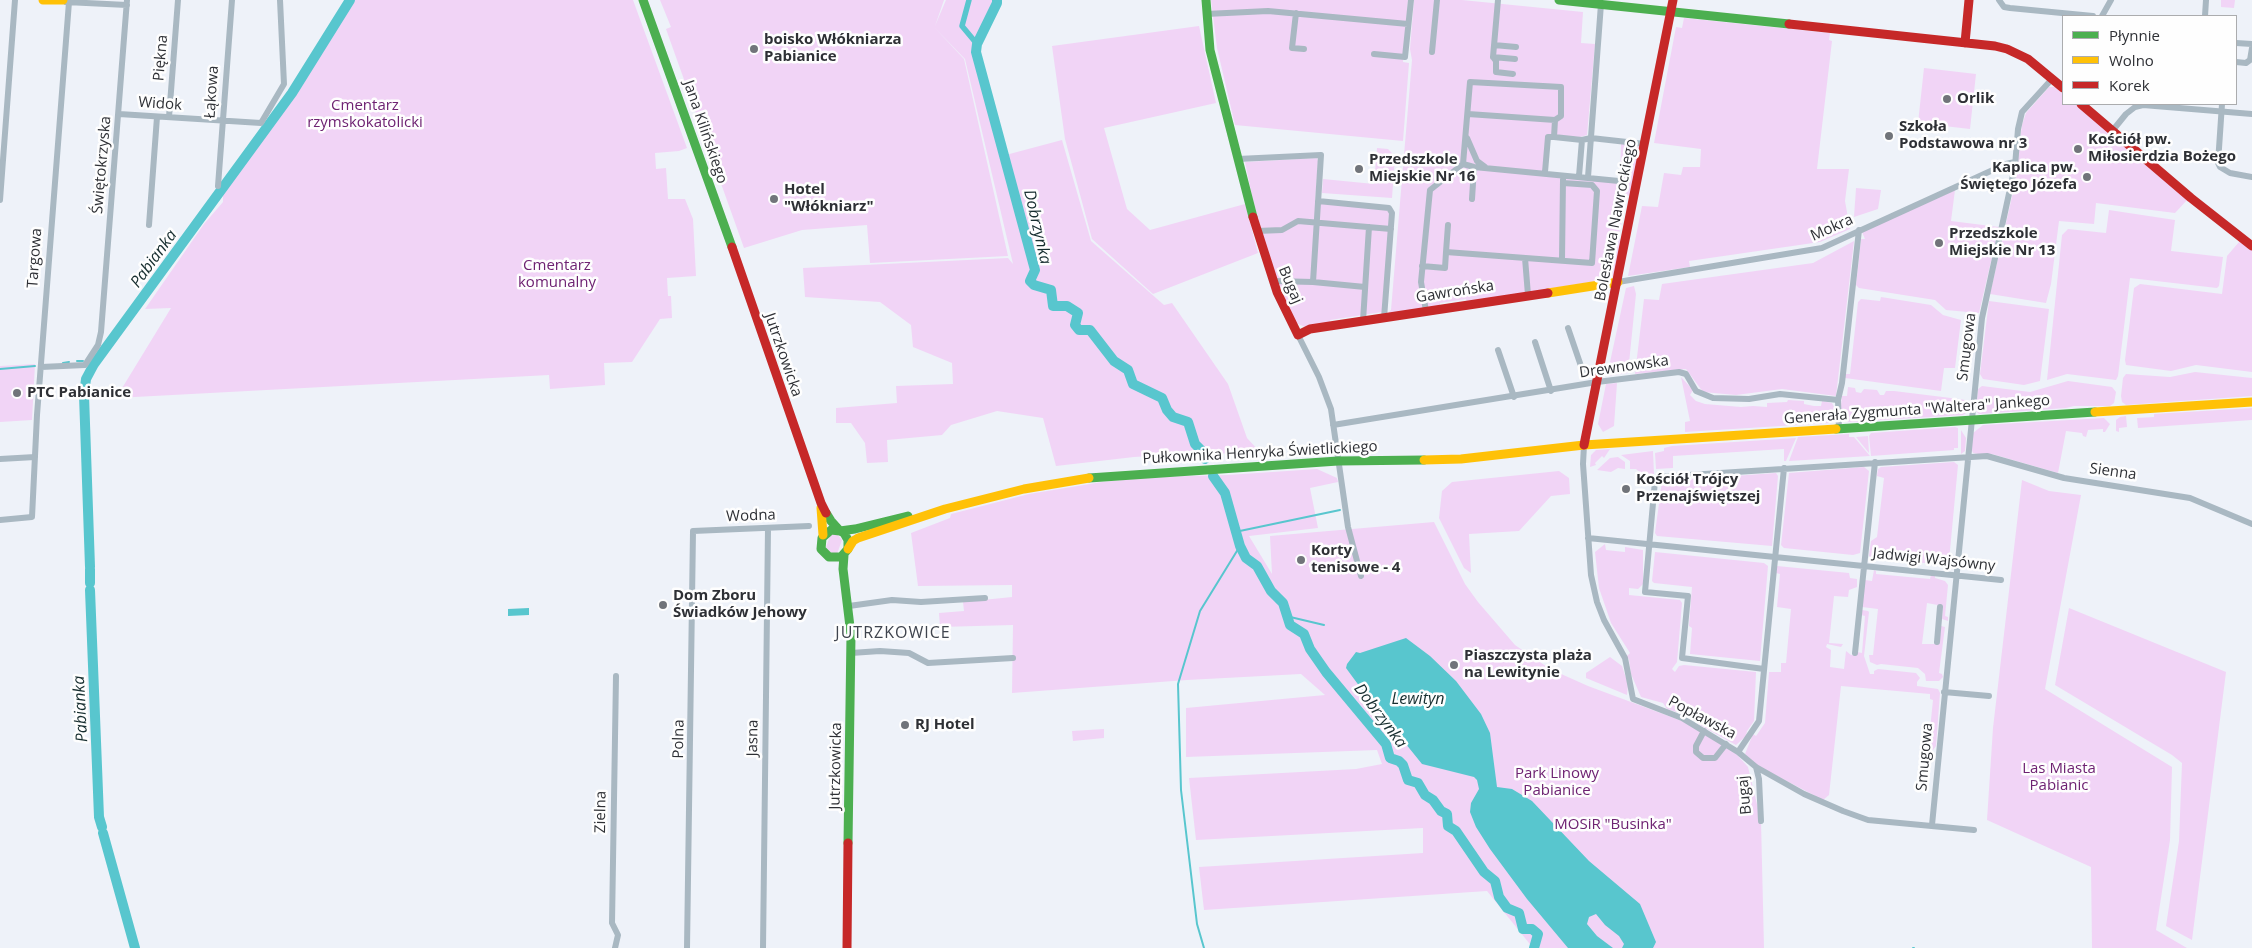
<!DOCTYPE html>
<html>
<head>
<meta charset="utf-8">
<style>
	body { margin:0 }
	#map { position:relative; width:2252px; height:948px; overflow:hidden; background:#eef2f9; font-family:"Open Sans",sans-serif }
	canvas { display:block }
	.legend { position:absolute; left:2062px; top:15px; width:175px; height:90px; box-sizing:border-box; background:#fefefe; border:1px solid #abacae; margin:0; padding:6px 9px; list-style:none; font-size:15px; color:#2e3035 }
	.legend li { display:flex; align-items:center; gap:10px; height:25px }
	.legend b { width:25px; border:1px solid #abacae }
</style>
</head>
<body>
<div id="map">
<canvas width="2252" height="948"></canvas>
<ul class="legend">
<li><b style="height:6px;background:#4caf50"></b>Płynnie</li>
<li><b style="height:6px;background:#ffc107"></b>Wolno</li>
<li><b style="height:6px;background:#c62828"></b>Korek</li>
</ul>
</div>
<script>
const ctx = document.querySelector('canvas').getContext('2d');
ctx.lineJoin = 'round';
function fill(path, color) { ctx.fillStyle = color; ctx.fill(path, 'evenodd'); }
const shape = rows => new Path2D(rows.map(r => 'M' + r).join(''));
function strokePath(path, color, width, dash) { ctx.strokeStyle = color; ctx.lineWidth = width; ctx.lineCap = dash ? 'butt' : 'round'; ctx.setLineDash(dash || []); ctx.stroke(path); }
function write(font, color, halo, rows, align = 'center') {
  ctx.font = font + ' "Open Sans",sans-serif'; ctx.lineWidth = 5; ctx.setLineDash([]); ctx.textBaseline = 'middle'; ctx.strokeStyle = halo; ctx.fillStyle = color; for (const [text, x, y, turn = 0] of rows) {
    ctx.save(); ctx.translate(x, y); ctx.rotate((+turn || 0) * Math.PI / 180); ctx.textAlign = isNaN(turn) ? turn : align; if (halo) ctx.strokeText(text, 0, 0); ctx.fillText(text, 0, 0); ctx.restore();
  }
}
const green = shape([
	[353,0,633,0,687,148,679,151,655,153,656,169,666,168,668,199,685,199,693,219,696,276,667,278,668,296,671,296,672,318,660,319,632,362,604,363,605,385,550,389,549,375,116,398,171,308,145,309,204,224,223,202,223,194,295,95],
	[660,0,944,0,935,26,946,0,993,0,993,4,972,50,1002,156,1062,140,1091,241,1164,305,1172,303,1228,384,1247,438,1259,451,1225,453,1214,459,1195,460,1185,454,1134,457,1056,466,1043,418,997,411,951,425,942,435,887,440,888,462,867,463,865,443,851,423,836,423,836,408,897,403,896,386,953,384,952,363,913,347,911,325,880,302,805,297,803,268,1008,258,1013,264,965,59,934,27,964,59,1008,256,870,263,867,225,802,230,744,248,666,29,671,27],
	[1211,0,1408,0,1403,62,1409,63,1403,141,1235,125,1217,48],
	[1414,0,1462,0,1583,12,1581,43,1595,44,1587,135,1580,137,1546,136,1543,174,1620,183,1621,144,1637,145,1639,148,1630,196,1626,195,1618,239,1622,240,1614,275,1609,279,1467,302,1466,299,1440,303,1440,306,1386,315,1391,310,1412,60,1410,49],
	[2221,0,2235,0,2234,8,2221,7],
	[1684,18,1830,33,1829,40,1832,41,1817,169,1849,169,1845,201,1850,229,1820,242,1689,261,1690,267,1628,276,1642,206,1658,207,1664,173,1681,175,1683,167,1700,167,1701,149,1654,143,1676,27,1682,28],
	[1199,26,1216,103,1104,128,1127,209,1150,230,1245,204,1258,253,1153,294,1092,239,1065,139,1052,46],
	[1924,68,1976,74,1970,129,1918,123],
	[2049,87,2055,87,2063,94,2063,104,2075,104,2188,199,2175,213,2096,203,2094,224,2059,221,2051,284,2046,303,1990,294,2014,188,2022,125,2026,113],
	[1377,148,1388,149,1395,156,1392,198,1322,193,1323,179,1374,184],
	[1317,158,1318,161,1315,203,1388,210,1390,212,1382,312,1330,320,1330,324,1305,327,1296,323,1273,270,1252,196,1245,162],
	[1856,188,1881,190,1878,209,1854,217],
	[1955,190,1951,221,1999,227,1979,313,1946,310,1935,300,1859,288,1856,285,1861,239,1865,239,1862,232],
	[2109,210,2175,220,2171,251,2223,257,2219,286,2217,288,2130,278,2118,376,2116,380,2067,374,2047,380,2062,235,2068,229,2106,233],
	[1854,241,1836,396,1782,389,1736,395,1703,392,1686,369,1635,374,1644,299,1659,300,1662,284,1813,263],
	[2239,242,2252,249,2252,372,2196,365,2171,371,2126,365,2125,360,2134,288,2140,284,2222,294,2227,256],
	[1634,286,1636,294,1628,373,1607,376,1626,288],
	[1881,297,1931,305,1943,315,1961,320,1955,368,1944,368,1941,391,1845,378,1845,374,1850,374,1858,302,1861,299,1880,301],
	[1989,301,2049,309,2040,381,2024,385,1983,379,1980,374],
	[35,364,32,420,0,422,0,366],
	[2195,372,2252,378,2252,396,2126,405,2122,402,2121,396,2123,378,2126,374,2170,377],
	[1681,377,1693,390,1690,395,1696,401,1705,404,1741,407,1753,406,1767,407,1767,403,1787,402,1788,400,1804,401,1804,404,1814,406,1821,406,1822,401,1832,403,1836,411,1829,423,1685,432,1685,422,1690,421],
	[2068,381,2112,387,2116,392,2114,403,2110,406,2074,406,2066,408,1979,414,1976,411,1978,389,1982,386,2030,392],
	[1617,383,1614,426,1603,432,1598,424,1606,384],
	[1848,387,1855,388,1856,392,1861,393,1864,389,1877,390,1880,395,1884,395,1886,391,1894,391,1959,399,1965,400,1970,406,1968,412,1963,415,1849,422,1844,421,1840,414,1842,396,1847,396],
	[2252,408,2252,420,2138,428,2137,418,2154,417,2154,414],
	[2126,416,2127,427,2119,428,2119,432,2116,431,2116,420,2120,417],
	[2104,418,2110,424,2105,432,2103,432,2103,429,2088,430,2086,437,2083,436,2082,433,2066,431,2058,473,1992,454,1978,454,1973,453,1971,448,1973,433,1983,425],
	[1955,427,1958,428,1958,448,1954,448,1954,450,1871,456,1869,436,1871,433],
	[1961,430,1966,438,1965,451,1961,454],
	[1849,434,1849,437,1854,437,1870,456,1789,461,1798,437],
	[1868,436,1869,453,1856,437],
	[1796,438,1786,461,1784,461,1784,449,1673,456,1673,468,1656,469,1655,453,1664,451,1664,448,1672,446],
	[1610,449,1604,458,1602,456,1595,463,1596,465,1590,467,1591,455,1596,450],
	[1653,451,1654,474,1642,474,1636,469,1630,469,1630,461,1621,455],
	[1618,457,1625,462,1625,469,1618,468,1611,472,1597,470,1610,458],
	[1954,462,1958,465,1949,561,1946,564,1935,564,1874,558,1869,556,1871,541,1877,537,1884,478,1877,476,1878,469,1881,467],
	[1864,467,1869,471,1860,553,1853,555,1784,548,1781,545,1789,473],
	[1317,469,1337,478,1338,482,1310,488,1318,528,1249,536,1272,574,1270,536,1434,522,1465,584,1478,602,1515,645,1550,669,1588,686,1682,721,1731,748,1748,767,1761,821,1764,948,1533,948,1487,891,1204,910,1199,867,1423,853,1423,828,1196,840,1189,778,1356,769,1382,764,1377,750,1186,757,1186,708,1325,695,1301,674,1187,680,1012,693,1013,625,940,627,939,613,964,611,963,602,1012,597,1012,585,918,586,911,533,950,518,951,514,1029,494,1102,482,1153,477,1227,475],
	[1559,471,1569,478,1570,494,1551,496,1519,531,1469,534,1471,573,1464,568,1439,518,1442,491,1452,482],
	[1776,473,1778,476,1772,546,1657,536,1655,533,1662,481],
	[2022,480,2049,491,2081,495,2045,689,2172,767,2170,840,2156,930,2187,948,2092,948,2091,867,1987,820,1993,728],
	[831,533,837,534,842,540,837,554,832,554,826,547],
	[1605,544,1606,550,1625,552,1625,547,1643,550,1643,584,1638,589,1629,588,1629,595,1680,600,1682,603,1677,662,1672,669,1675,672,1679,666,1684,665,1756,672,1754,721,1747,731,1746,736,1736,745,1698,724,1692,717,1667,709,1663,703,1641,697,1631,674,1629,659,1626,657,1630,653,1611,623,1599,588,1595,552],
	[1655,552,1764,563,1768,566,1760,661,1690,654,1692,628,1689,626,1692,587,1654,583,1652,581],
	[1777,566,1849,573,1850,578,1857,579,1857,587,1849,590,1848,597,1834,596,1829,643,1843,644,1841,647,1827,644,1826,647,1831,650,1830,667,1844,669,1846,651,1851,655,1857,655,1857,652,1862,653,1865,616,1861,615,1862,610,1868,611,1869,612,1864,656,1870,674,1874,674,1874,671,1878,669,1916,673,1920,678,1917,682,1917,686,1938,689,1940,693,1936,746,1933,750,1928,749,1933,700,1930,699,1930,694,1841,686,1829,795,1823,800,1758,766,1745,754,1753,734,1756,736,1765,723,1769,672,1781,672,1781,663,1786,663,1791,609,1777,607,1780,574,1776,573],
	[1874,570,1876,571,1876,574,1930,579,1931,575,1935,576,1935,578,1945,581,1948,585,1945,616,1948,617,1948,621,1942,619,1943,606,1927,603,1922,644,1939,644,1941,626,1945,627,1939,673,1942,674,1943,677,1939,681,1926,681,1925,674,1918,668,1881,664,1877,665,1870,662,1869,655,1873,655,1878,609,1862,607,1865,580,1872,581],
	[2069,608,2226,672,2192,940,2166,926,2179,841,2182,763,2172,755,2055,685],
	[1610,657,1622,666,1628,684,1627,695,1586,678,1586,673],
	[1104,729,1104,738,1073,741,1072,731]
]);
const water = shape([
	[529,608,529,615,508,616,508,609],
	[1406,638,1430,656,1456,681,1481,714,1490,733,1497,787,1512,789,1532,801,1589,861,1640,904,1656,942,1653,948,1622,948,1624,944,1619,936,1605,925,1596,914,1589,917,1587,924,1597,936,1613,948,1568,948,1527,899,1490,849,1476,827,1470,812,1471,803,1479,789,1477,780,1474,777,1422,764,1397,733,1393,732,1346,668,1347,664,1356,652,1360,653]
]);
const stream = shape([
	[77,361,83,361],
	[63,363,69,362],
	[0,369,35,366],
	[1235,532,1340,510],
	[1286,616,1324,625],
	[1204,948,1197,924,1181,790,1178,684,1200,611,1240,546],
	[1913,948,1914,948]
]);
const canal = shape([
	[969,0,962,26,977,44]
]);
const river = shape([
	[997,0,997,3,977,44,976,52,1035,270,1030,281,1034,285,1051,290,1053,306,1067,306,1078,313,1075,325,1079,330,1090,330,1114,361,1128,370,1133,384,1162,398,1167,410,1173,417,1188,422,1195,444,1202,451,1205,459],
	[1213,476,1225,493,1240,546,1246,558,1257,566,1271,591,1283,603,1290,625,1304,634,1310,649,1326,672,1386,744,1390,758,1399,761,1403,765,1408,780,1418,783,1425,795,1433,800,1441,811,1447,814,1448,826,1456,831,1484,872,1495,881,1499,897,1507,908,1519,913,1523,929,1532,929,1538,934,1534,948],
	[90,567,84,395,86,379,94,364,292,93,350,0],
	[90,569,90,583],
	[90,590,99,817,102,827],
	[103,833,135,948]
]);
const street = shape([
	[1498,0,1493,57,1496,61,1496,72,1513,74],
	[1999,0,2004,7,2010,8,2093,16],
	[66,2,127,5],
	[1296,13,1292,48,1304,49],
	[1206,14,1268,11,1408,24],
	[2102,16,2111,0],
	[2205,16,2206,0],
	[2236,43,2252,44],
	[1494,45,1516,47],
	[1432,52,1437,0],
	[1374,54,1405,57,1411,0],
	[1493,57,1515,59],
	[2236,62,2246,63,2250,60,2252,48],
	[2222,104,2218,163,2220,167,2230,173,2252,177],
	[119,114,261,123,284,84,280,0],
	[1468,114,1555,120],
	[169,117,178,0],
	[2113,130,2126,114,2135,107,2143,105,2252,114],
	[1554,137,1582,140,1591,138,1645,144],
	[1467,138,1477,161,1485,167],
	[1238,159,1321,155,1313,282],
	[1463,164,1470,82,1561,87,1561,116,1555,120,1554,137,1548,137,1545,172],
	[1579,176,1582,140],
	[1588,177,1601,4],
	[218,186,232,0],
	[1472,199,1474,167],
	[0,200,15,0],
	[1318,201,1389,208,1392,213,1384,318],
	[149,225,157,117],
	[1257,231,1282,230,1298,221,1391,229],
	[1446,252,1448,225],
	[1525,258,1528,295],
	[1562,260,1563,179],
	[1422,266,1445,268,1446,252,1592,263,1597,191,1592,185,1563,183],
	[1273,281,1313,282,1365,287],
	[1618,282,1822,248,2006,164,2015,162],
	[1426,311,1421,282,1430,190,1463,164,1474,167,1619,181],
	[1363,321,1369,227],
	[1568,328,1582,369,1587,372,1599,374],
	[1298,335,1319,377,1331,409,1348,527,1361,576],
	[1535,342,1551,391],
	[1498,350,1514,397],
	[41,367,85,365,98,345,101,332,127,0],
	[1333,425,1597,382,1679,372,1686,374,1696,391,1713,398,1749,399,1780,394,1838,400],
	[1839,429,1838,400,1842,383,1859,230],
	[1584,445,1583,464,1591,575,1597,602,1604,620,1625,658,1633,699,1682,718,1738,752,1756,767,1804,794,1843,811,1868,820,1974,830],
	[0,459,35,457],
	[0,520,32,517,37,415,69,2],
	[1588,538,2001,580],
	[849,606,892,600,921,602,985,598],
	[1937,642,1940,607],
	[851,653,880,651,909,653,928,663,1013,658],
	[1855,653,1875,462],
	[1764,669,1682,658,1688,596,1645,592,1655,481,1657,477,1987,456,2064,478,2190,498,2252,524],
	[1944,692,1989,696],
	[1704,731,1696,746,1696,752,1703,758,1715,758,1726,744],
	[1738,752,1759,721,1784,468],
	[1756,767,1759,779,1761,821],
	[1932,825,1982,318,2015,166,2018,129,2022,112,2052,79],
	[615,948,618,935,612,923,616,676],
	[687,948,693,531,809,526],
	[763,948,768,528]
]);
const fast = shape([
	[643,0,732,247],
	[1206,0,1210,50,1253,217],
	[1559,0,1789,24],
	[1836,429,2095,412],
	[1089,478,1338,461,1424,460],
	[826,513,831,521,840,531,844,533,848,540,848,549,841,557,829,557,821,549,822,538,831,530,840,531,855,529,908,516],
	[844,555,843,569,851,635,848,843]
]);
const slow = shape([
	[43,0,63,0],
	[1548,293,1618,282],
	[2095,412,2252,402],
	[1424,460,1461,459,1584,445,1836,429],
	[821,508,823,535],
	[848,549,853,541,858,538,945,509,1024,489,1089,478]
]);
const jam = shape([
	[1789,24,1995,46,2007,49,2028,59,2063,88],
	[1965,43,1969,0],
	[2081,104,2191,198,2252,246],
	[1253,217,1277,292,1298,335,1310,329,1548,293],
	[732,247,821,503,826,513],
	[1584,445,1673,0],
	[847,948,848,843]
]);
const markers = [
	[754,49,5,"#71747a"],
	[1947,99,5,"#71747a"],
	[1889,136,5,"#71747a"],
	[2078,149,5,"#71747a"],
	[1359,169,5,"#71747a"],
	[2087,177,5,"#71747a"],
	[774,199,5,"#71747a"],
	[1939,243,5,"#71747a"],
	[17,393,5,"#71747a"],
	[1626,489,5,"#71747a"],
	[1301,560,5,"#71747a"],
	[663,605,5,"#71747a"],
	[1454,665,5,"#71747a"],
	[905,725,5,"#71747a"]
];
const poiNames = [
	["boisko Włókniarza",764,40],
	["Pabianice",764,57],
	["Orlik",1957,99],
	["Szkoła",1899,127],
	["Podstawowa nr 3",1899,144],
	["Kościół pw.",2088,140],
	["Miłosierdzia Bożego",2088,157],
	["Przedszkole",1369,160],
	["Miejskie Nr 16",1369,177],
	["Kaplica pw.",2077,168,"right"],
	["Świętego Józefa",2077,185,"right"],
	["Hotel",784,190],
	["\"Włókniarz\"",784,207],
	["Przedszkole",1949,234],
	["Miejskie Nr 13",1949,251],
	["PTC Pabianice",27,393],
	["Kościół Trójcy",1636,480],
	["Przenajświętszej",1636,497],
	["Korty",1311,551],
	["tenisowe - 4",1311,568],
	["Dom Zboru",673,596],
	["Świadków Jehowy",673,613],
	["Piaszczysta plaża",1464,656],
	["na Lewitynie",1464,673],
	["RJ Hotel",915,725]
];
const streetNames = [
	["Piękna",161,58,-85],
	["Łąkowa",212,92,-86],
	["Widok",160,104,4],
	["Jana Kilińskiego",705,132,71],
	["Świętokrzyska",102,165,-85],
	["Bolesława Nawrockiego",1616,220,-79],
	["Mokra",1832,228,-24],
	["Targowa",35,258,-86],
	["Bugaj",1290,285,67],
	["Gawrońska",1455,292,-9],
	["Smugowa",1967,347,-83],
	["Jutrzkowicka",783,355,71],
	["Drewnowska",1624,367,-8],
	["Generała Zygmunta \"Waltera\" Jankego",1917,410,-4],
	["Pułkownika Henryka Świetlickiego",1260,453,-3],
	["Sienna",2113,472,8],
	["Wodna",751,516,-2],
	["Jadwigi Wajsówny",1934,560,6],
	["Popławska",1702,718,28],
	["Jasna",753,738,-89],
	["Polna",679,739,-89],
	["Smugowa",1925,757,-85],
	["Jutrzkowicka",836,766,-89],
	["Bugaj",1745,795,-95],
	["Zielna",601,812,-89]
];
const parkNames = [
	["Cmentarz",365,106],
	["rzymskokatolicki",365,123],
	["Cmentarz",557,266],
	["komunalny",557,283],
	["Las Miasta",2059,769],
	["Pabianic",2059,786],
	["Park Linowy",1557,774],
	["Pabianice",1557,791],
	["MOSiR \"Businka\"",1613,825]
];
const waterNames = [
	["Dobrzynka",1037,227,77],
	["Pabianka",154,259,-54],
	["Lewityn",1418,699],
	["Pabianka",81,709,-93],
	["Dobrzynka",1380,716,53]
];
const neighbourhoodNames = [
	["JUTRZKOWICE",893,633]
];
fill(green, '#f1d4f6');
fill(water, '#58c6ce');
strokePath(stream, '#58c6ce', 2);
strokePath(canal, '#58c6ce', 5.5);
strokePath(river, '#58c6ce', 10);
strokePath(street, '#a9b8c2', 6);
strokePath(fast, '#4caf50', 9);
strokePath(slow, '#ffc107', 9);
strokePath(jam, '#c62828', 9);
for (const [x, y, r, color] of markers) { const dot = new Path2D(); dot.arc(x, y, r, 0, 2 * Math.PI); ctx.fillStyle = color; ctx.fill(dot); strokePath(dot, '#fefefe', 2); }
write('bold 15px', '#2e3035', '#fefefe', poiNames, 'left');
write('15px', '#2e3035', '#fefefe', streetNames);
write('15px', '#6e2272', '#fefefe', parkNames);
write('italic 16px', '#162d2f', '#fefefe', waterNames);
ctx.letterSpacing = '1px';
write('16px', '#3f444e', '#fefefe', neighbourhoodNames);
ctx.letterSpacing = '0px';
</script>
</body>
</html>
